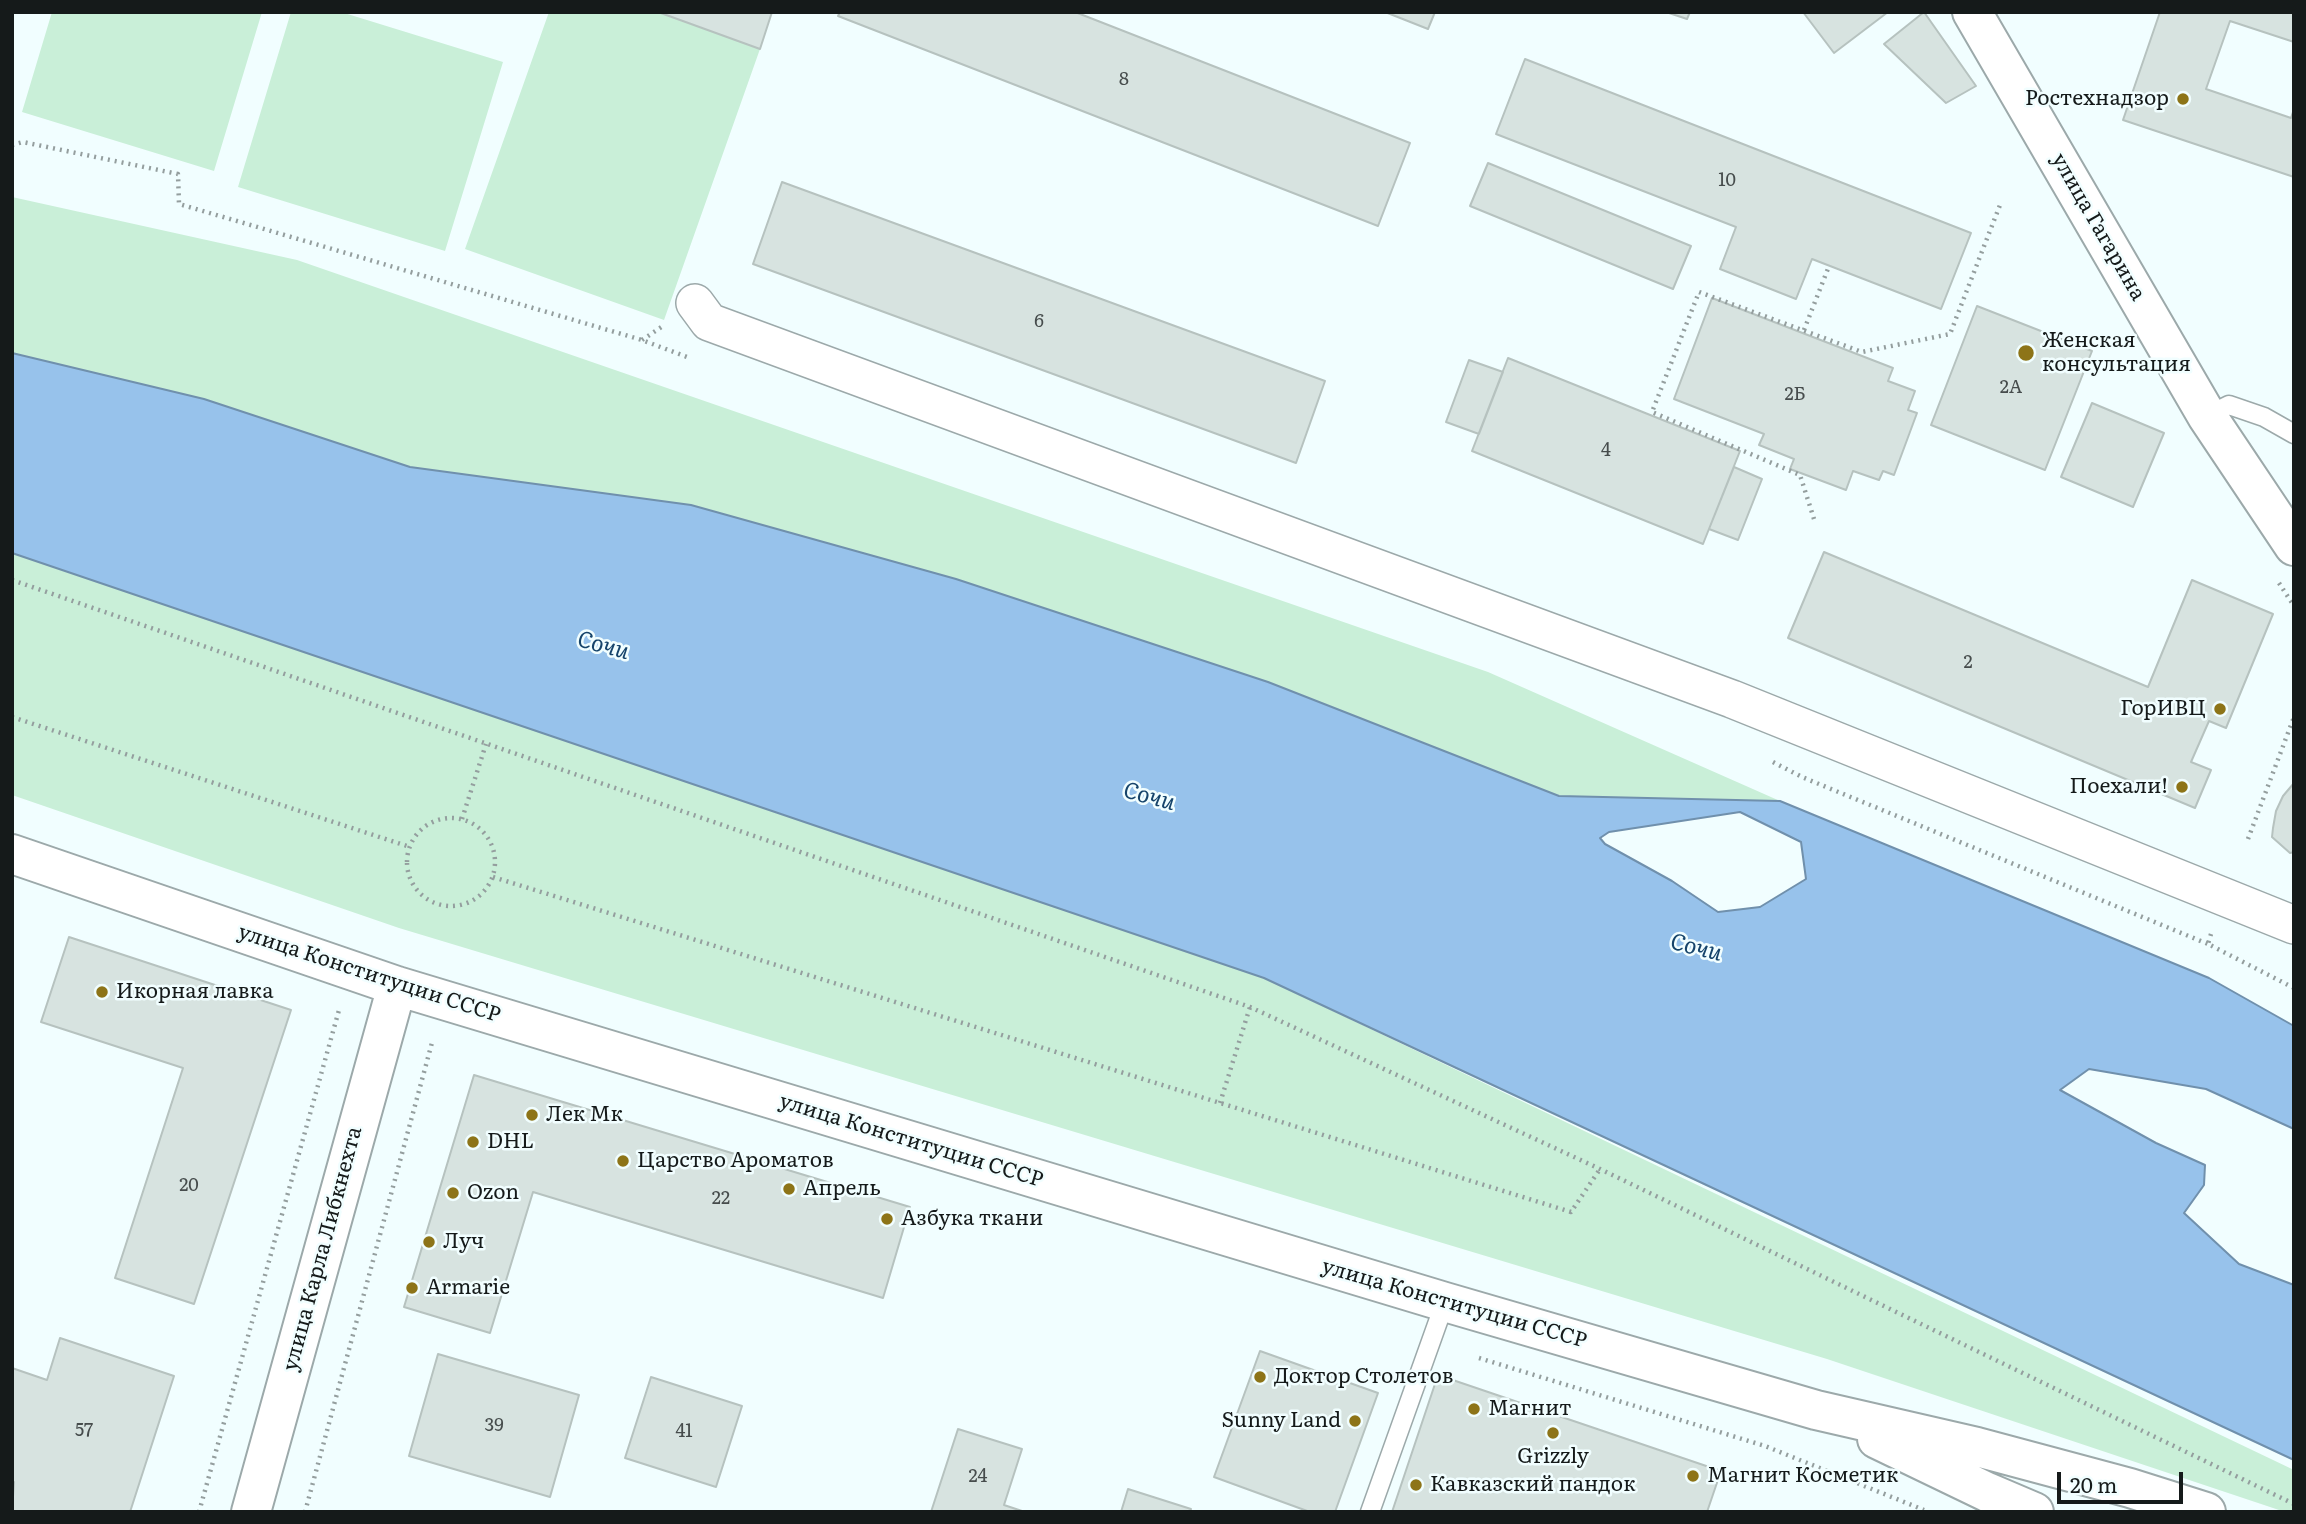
<!DOCTYPE html>
<html>
<head>
<meta charset="utf-8">
<style>
	body { margin:0 }
	#map { position:relative; width:2306px; height:1524px; overflow:hidden; background:#f1feff; font-family:Literata,serif }
	canvas { display:block }
	.frame { position:absolute; inset:0; border:14px solid #151a1a; pointer-events:none }
	.scale { position:absolute; left:2057px; top:1472px; width:126px; height:32px; box-sizing:border-box; border:4px solid #151a1a; border-top:0; padding-left:9px; font-size:21px; line-height:24px; white-space:nowrap; color:#151a1a; -webkit-text-stroke:5px #f1feff; paint-order:stroke }
</style>
</head>
<body>
<div id="map">
<canvas width="2306" height="1524"></canvas>
<div class="frame"></div>
<div class="scale">20 m</div>
</div>
<script>
const ctx = document.querySelector('canvas').getContext('2d');
ctx.lineJoin = 'round';
function fill(path, color) { ctx.fillStyle = color; ctx.fill(path, 'evenodd'); }
const shape = rows => new Path2D(rows.map(r => 'M' + r).join(''));
function strokePath(path, color, width, dash) { ctx.strokeStyle = color; ctx.lineWidth = width; ctx.lineCap = dash ? 'butt' : 'round'; ctx.setLineDash(dash || []); ctx.stroke(path); }
function write(font, color, halo, rows, align = 'center') {
  ctx.font = font + ' Literata,serif'; ctx.lineWidth = 5; ctx.setLineDash([]); ctx.textBaseline = 'middle'; ctx.strokeStyle = halo; ctx.fillStyle = color; for (const [text, x, y, turn = 0] of rows) {
    ctx.save(); ctx.translate(x, y); ctx.rotate((+turn || 0) * Math.PI / 180); ctx.textAlign = isNaN(turn) ? turn : align; if (halo) ctx.strokeText(text, 0, 0); ctx.fillText(text, 0, 0); ctx.restore();
  }
}
const green = shape([
	[52,12,262,12,214,171,22,112],
	[291,12,341,12,503,62,445,251,238,187],
	[549,12,658,12,760,49,664,320,465,249],
	[12,197,297,260,1488,672,1780,801,1559,796,1268,682,956,579,691,505,410,467,204,399,12,353],
	[12,553,1264,978,2294,1470,2294,1512,2285,1512,1827,1359,399,928,12,795]
]);
const water = shape([
	[12,353,204,399,410,467,691,505,956,579,1268,682,1559,796,1780,801,2209,978,2294,1026,2294,1129,2206,1089,2089,1069,2060,1090,2156,1143,2205,1165,2204,1185,2184,1213,2239,1264,2294,1285,2294,1460,1264,978,12,553,12,353],
	[1740,812,1801,842,1806,879,1760,907,1718,912,1672,881,1605,844,1600,838,1609,832,1740,812]
]);
const building = shape([
	[658,12,772,12,760,49,658,12],
	[840,12,1075,12,1410,143,1378,226,838,16,840,12],
	[1385,12,1435,12,1428,29,1385,12],
	[1666,12,1690,12,1687,19,1666,12],
	[1803,12,1888,12,1834,53,1803,12],
	[1924,12,1976,86,1946,103,1884,44,1924,12],
	[2160,12,2294,12,2294,42,2230,21,2206,89,2291,118,2294,109,2294,177,2123,120,2160,12],
	[1525,59,1971,233,1941,309,1812,259,1796,299,1720,269,1736,227,1496,134,1525,59],
	[1488,163,1691,246,1673,289,1470,206,1488,163],
	[782,182,1325,381,1296,463,753,264,782,182],
	[1712,298,1893,368,1888,381,1915,391,1908,410,1917,413,1894,475,1883,471,1879,480,1853,471,1846,490,1790,469,1794,459,1759,445,1764,434,1674,399,1712,298],
	[1977,306,2092,351,2045,470,1931,425,1977,306],
	[1508,358,1740,451,1703,544,1472,451,1508,358],
	[1469,360,1503,372,1479,434,1446,422,1469,360],
	[2092,403,2164,433,2133,507,2061,477,2092,403],
	[1734,467,1762,479,1738,540,1709,529,1734,467],
	[1824,552,2148,687,2192,580,2273,614,2226,728,2209,721,2191,762,2211,770,2195,808,1788,638,1824,552],
	[2294,783,2294,852,2290,853,2272,837,2273,828,2276,811,2283,796,2294,783],
	[69,937,291,1010,194,1304,115,1278,183,1068,41,1022,69,937],
	[474,1075,910,1207,883,1298,533,1192,490,1333,404,1307,474,1075],
	[60,1338,174,1376,130,1512,12,1512,14,1482,12,1482,12,1368,47,1380,60,1338],
	[1260,1351,1378,1393,1335,1512,1310,1512,1214,1477,1260,1351],
	[438,1354,579,1395,550,1497,409,1456,438,1354],
	[1438,1375,1721,1471,1707,1512,1392,1512,1438,1375],
	[651,1377,742,1406,716,1487,625,1458,651,1377],
	[958,1429,1022,1449,1004,1505,1025,1512,931,1512,958,1429],
	[1128,1489,1191,1509,1190,1512,1121,1512,1128,1489]
]);
const path = shape([
	[12,145,23,142,178,174,179,204,642,340,687,357],
	[1804,330,1829,266],
	[642,340,663,326],
	[1814,519,1800,475,1652,412,1699,292,1862,352,1950,334,2000,205],
	[12,580,1250,1007,1600,1169,2294,1504],
	[2279,583,2294,606],
	[12,717,410,847],
	[1773,762,1802,777,2208,944],
	'407 862a44 44 0 1 1 88 0a44 44 0 1 1-88 0Z',
	[462,819,486,744],
	[2248,839,2294,717],
	[493,877,1571,1212,1600,1169],
	[2211,934,2208,944,2294,988],
	[1220,1103,1250,1007],
	[1479,1358,1765,1446,1924,1510],
	[199,1512,339,1010],
	[305,1512,433,1039]
]);
const lane = shape([
	[2207,416,2229,405,2264,417,2294,434],
	[1370,1512,1445,1302]
]);
const street = shape([
	[695,303,709,322,1732,699,2294,925]
]);
const secondary = shape([
	[1972,12,2207,416,2294,546],
	[12,854,397,986,1445,1302,1816,1410,1977,1447,2130,1488,2206,1512],
	[1877,1439,1987,1492,2034,1512],
	[251,1512,397,986]
]);
const markers = [
	[2183,99,7,"#8d7418"],
	[2026,353,9,"#8d7418"],
	[2220,709,7,"#8d7418"],
	[2182,787,7,"#8d7418"],
	[102,992,7,"#8d7418"],
	[532,1115,7,"#8d7418"],
	[473,1142,7,"#8d7418"],
	[623,1161,7,"#8d7418"],
	[789,1189,7,"#8d7418"],
	[453,1193,7,"#8d7418"],
	[887,1219,7,"#8d7418"],
	[429,1242,7,"#8d7418"],
	[412,1288,7,"#8d7418"],
	[1260,1377,7,"#8d7418"],
	[1474,1409,7,"#8d7418"],
	[1355,1421,7,"#8d7418"],
	[1553,1433,7,"#8d7418"],
	[1693,1476,7,"#8d7418"],
	[1416,1485,7,"#8d7418"]
];
const numberNames = [
	["8",1124,80],
	["10",1727,181],
	["6",1039,322],
	["2А",2011,388],
	["2Б",1795,395],
	["4",1606,451],
	["2",1968,663],
	["20",189,1186],
	["22",721,1199],
	["39",494,1426],
	["57",84,1431],
	["41",684,1432],
	["24",978,1477]
];
const poiNames = [
	["Ростехнадзор",2169,99,"right"],
	["Женская",2042,341],
	["консультация",2042,365],
	["ГорИВЦ",2206,709,"right"],
	["Поехали!",2168,787,"right"],
	["Икорная лавка",116,992],
	["Лек Мк",546,1115],
	["DHL",487,1142],
	["Царство Ароматов",637,1161],
	["Апрель",803,1189],
	["Ozon",467,1193],
	["Азбука ткани",901,1219],
	["Луч",443,1242],
	["Armarie",426,1288],
	["Доктор Столетов",1274,1377],
	["Магнит",1488,1409],
	["Sunny Land",1341,1421,"right"],
	["Grizzly",1553,1457,"center"],
	["Магнит Косметик",1707,1476],
	["Кавказский пандок",1430,1485]
];
const streetNames = [
	["улица Гагарина",2098,227,60],
	["улица Конституции СССР",369,974,18],
	["улица Конституции СССР",911,1141,17],
	["улица Карла Либкнехта",323,1249,-75],
	["улица Конституции СССР",1454,1304,16]
];
const waterNames = [
	["Сочи",603,646,15],
	["Сочи",1149,797,15],
	["Сочи",1696,948,14]
];
fill(green, '#c9efd8');
fill(water, '#97c2eb');
strokePath(water, '#7090ac', 2);
fill(building, '#d7e3e0');
strokePath(building, '#b6c2bf', 2);
strokePath(lane, '#9ca9aa', 21);
strokePath(street, '#9ca9aa', 40);
strokePath(secondary, '#9ca9aa', 42);
strokePath(path, '#949e9e', 4.5, [2, 5]);
strokePath(lane, '#fff', 18);
strokePath(street, '#fff', 37);
strokePath(secondary, '#fff', 38);
for (const [x, y, r, color] of markers) { const dot = new Path2D(); dot.arc(x, y, r, 0, 2 * Math.PI); ctx.fillStyle = color; ctx.fill(dot); strokePath(dot, '#f1feff', 2.5); }
write('18px', '#464c4c', null, numberNames);
write('21px', '#151a1a', '#f1feff', poiNames, 'left');
write('21px', '#151a1a', '#f1feff', streetNames);
write('italic 23px', '#16446b', '#f1feff', waterNames);
</script>
</body>
</html>
